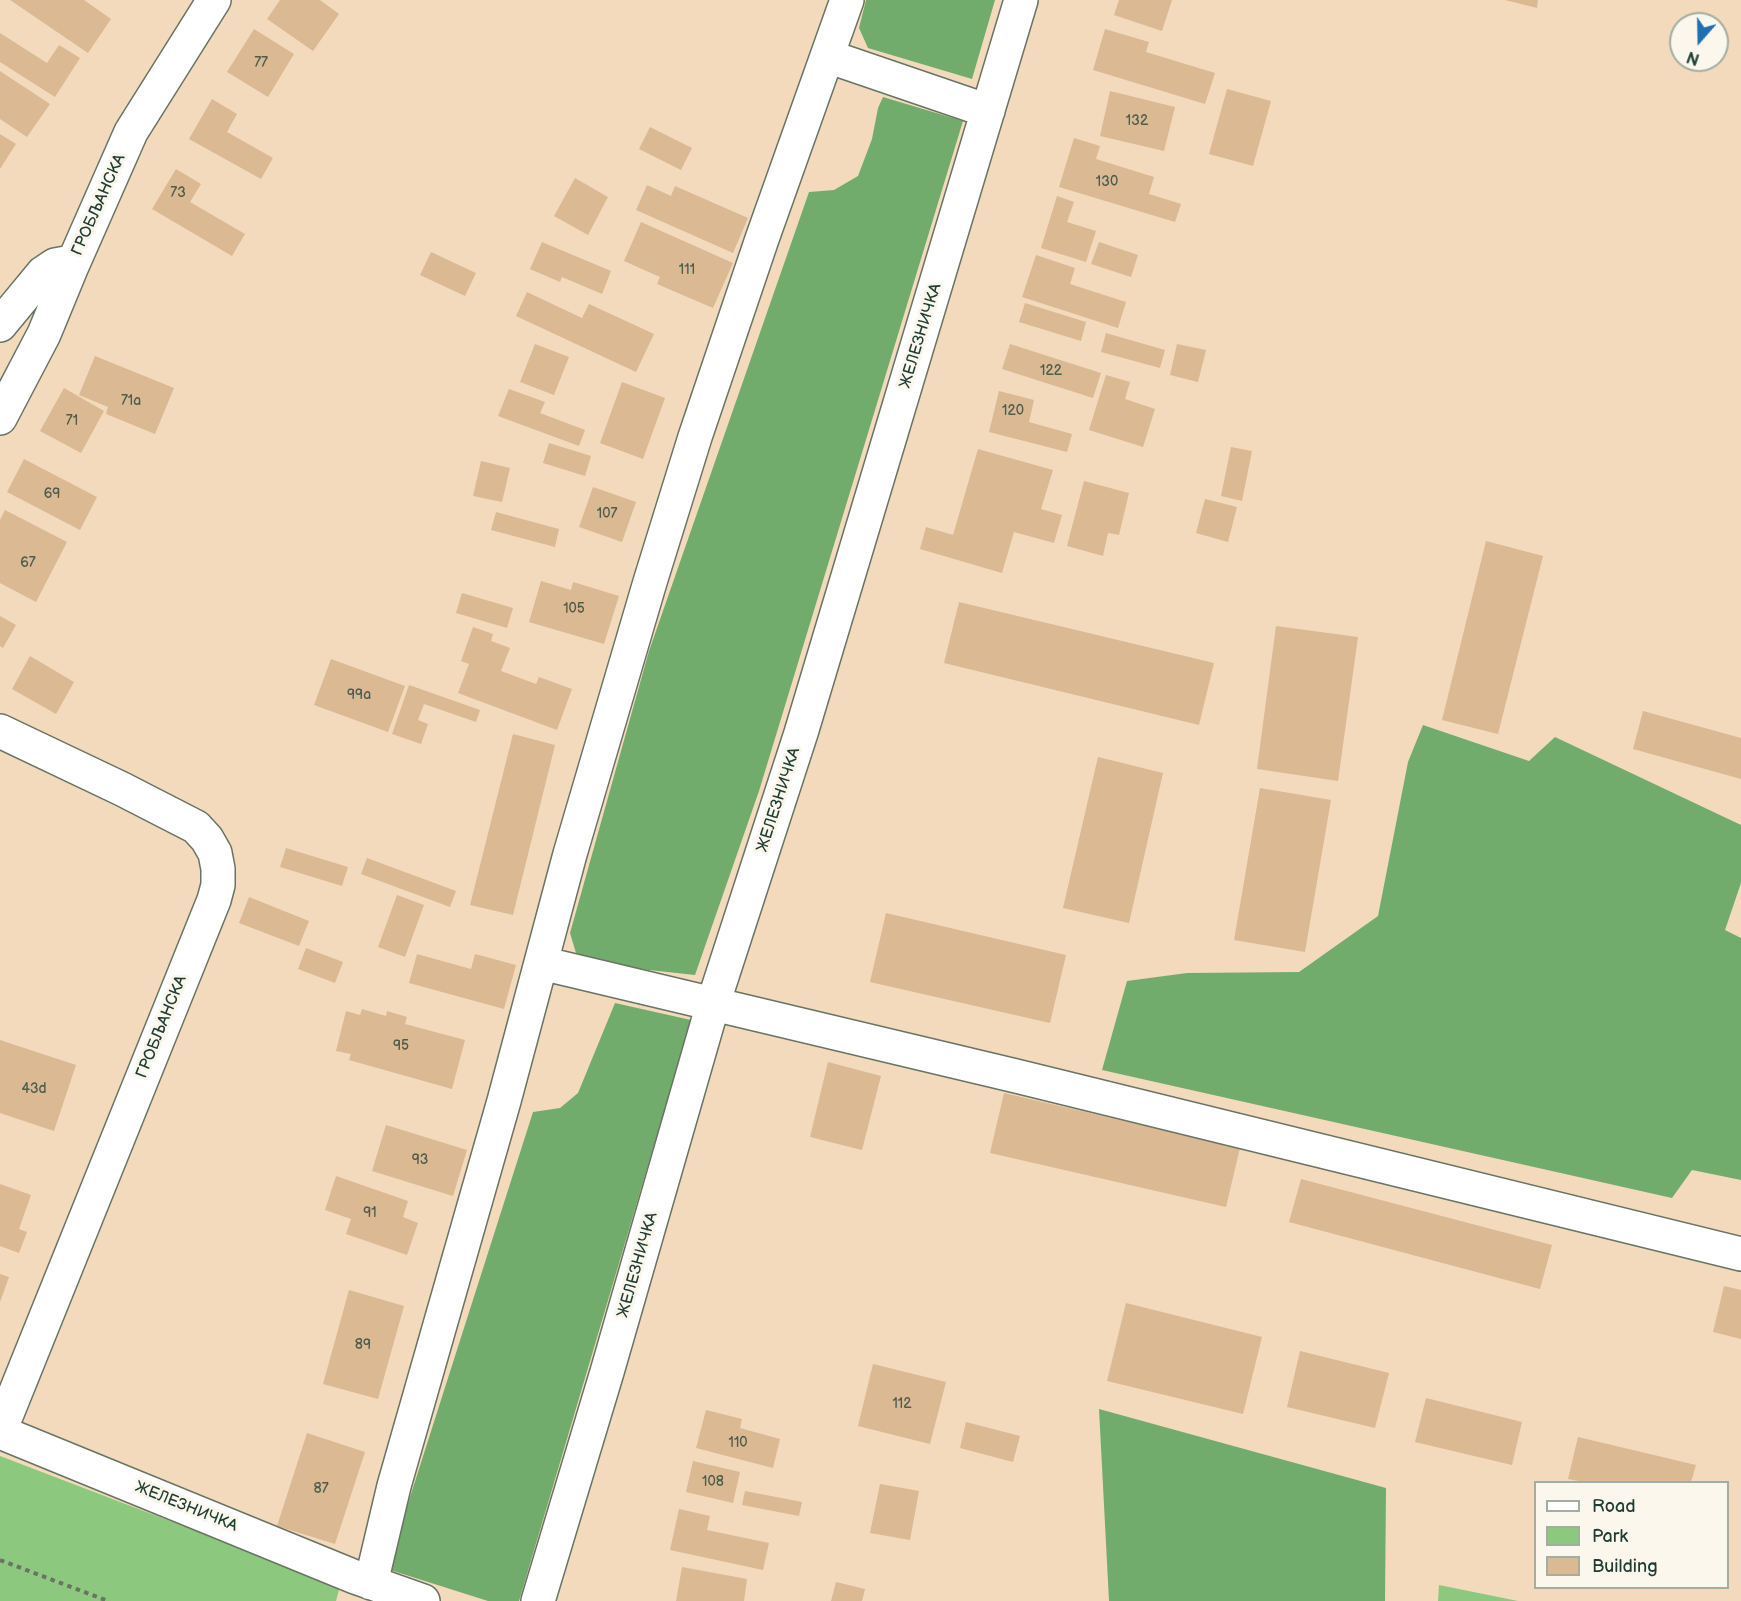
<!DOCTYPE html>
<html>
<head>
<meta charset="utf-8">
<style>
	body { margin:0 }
	#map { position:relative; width:1741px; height:1601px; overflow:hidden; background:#f3dabc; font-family:"Balsamiq Sans",sans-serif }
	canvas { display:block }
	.legend { position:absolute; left:1534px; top:1481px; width:195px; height:108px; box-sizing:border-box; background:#fbf7ec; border:2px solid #a3ada2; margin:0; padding:8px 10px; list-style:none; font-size:18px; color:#1f3d34 }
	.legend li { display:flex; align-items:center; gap:12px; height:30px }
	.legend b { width:30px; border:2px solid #a3ada2 }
	.north { position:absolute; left:1669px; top:12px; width:60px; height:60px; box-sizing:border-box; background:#fbf7ec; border:2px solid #a3ada2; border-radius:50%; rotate:200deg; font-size:16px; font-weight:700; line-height:24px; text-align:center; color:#1f3d34 }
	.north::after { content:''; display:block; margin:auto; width:21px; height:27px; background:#1f6fb2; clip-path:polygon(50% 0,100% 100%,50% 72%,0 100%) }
</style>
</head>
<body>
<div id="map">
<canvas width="1741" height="1601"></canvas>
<ul class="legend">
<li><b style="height:8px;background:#fff"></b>Road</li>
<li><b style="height:16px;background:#8cc87e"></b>Park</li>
<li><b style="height:16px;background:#dab993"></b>Building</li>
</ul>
<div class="north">N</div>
</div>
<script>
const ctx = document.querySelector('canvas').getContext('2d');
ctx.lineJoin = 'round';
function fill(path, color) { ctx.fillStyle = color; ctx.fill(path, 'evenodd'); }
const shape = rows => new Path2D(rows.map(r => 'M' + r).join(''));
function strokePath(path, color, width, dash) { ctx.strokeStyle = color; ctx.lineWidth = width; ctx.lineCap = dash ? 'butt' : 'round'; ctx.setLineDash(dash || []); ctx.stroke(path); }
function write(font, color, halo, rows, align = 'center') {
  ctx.font = font + ' "Balsamiq Sans",sans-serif'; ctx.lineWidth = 6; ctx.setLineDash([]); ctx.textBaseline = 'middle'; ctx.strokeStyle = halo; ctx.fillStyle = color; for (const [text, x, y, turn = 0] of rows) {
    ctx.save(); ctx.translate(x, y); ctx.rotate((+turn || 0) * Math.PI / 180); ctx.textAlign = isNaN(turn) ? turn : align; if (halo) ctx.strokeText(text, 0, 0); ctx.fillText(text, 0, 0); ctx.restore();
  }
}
const green = shape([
	[0,1456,340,1586,336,1601,0,1601],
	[1439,1585,1518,1601,1438,1601]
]);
const forest = shape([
	[866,0,995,0,972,79,868,48,859,28],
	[883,97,963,121,759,791,695,975,621,967,576,953,570,933,649,651,809,192,834,190,858,176,872,139,878,108],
	[1423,725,1529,761,1555,737,1741,825,1741,883,1725,930,1741,938,1741,1180,1692,1170,1672,1198,1102,1070,1127,981,1187,973,1299,972,1378,916,1408,762],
	[615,1003,691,1020,519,1601,488,1601,387,1569,533,1112,560,1108,578,1093],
	[1099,1409,1386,1488,1385,1601,1109,1601]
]);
const building = shape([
	[10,0,84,0,111,19,88,53],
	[280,0,320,0,339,14,313,51,267,19],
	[1119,0,1172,0,1162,31,1114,15],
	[1505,0,1538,0,1537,8],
	[254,29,294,54,268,97,227,72],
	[1105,29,1149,42,1146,52,1215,73,1205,104,1093,70],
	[0,33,47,63,59,45,80,58,55,97,0,62],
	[0,71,50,104,27,137,0,119],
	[1227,89,1271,101,1253,166,1209,154],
	[1110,91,1175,107,1164,151,1100,136],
	[212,99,237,114,227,132,273,158,261,179,189,139],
	[650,127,692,148,681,170,639,149],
	[0,134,16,144,0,169],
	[1074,138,1100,146,1096,159,1154,177,1149,194,1181,204,1175,222,1059,187],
	[176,169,201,184,190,202,245,234,232,256,152,209],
	[575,178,608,197,588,235,554,216],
	[647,185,671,196,675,186,748,218,733,253,636,210],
	[1057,196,1074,202,1067,222,1096,231,1086,262,1041,248],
	[641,222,733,263,713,308,657,284,660,277,624,261],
	[542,242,611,271,602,294,562,277,560,282,530,269],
	[1099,242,1138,255,1131,277,1091,264],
	[431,252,476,273,465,296,420,275],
	[1036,255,1075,268,1070,284,1126,302,1118,328,1022,297],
	[527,292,582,318,589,304,654,334,636,372,516,316],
	[1025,303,1086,322,1081,341,1019,322],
	[1106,333,1165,350,1160,368,1101,352],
	[535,344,569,357,554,395,520,382],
	[1010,344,1101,373,1093,398,1002,369],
	[1177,344,1206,350,1198,382,1170,375],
	[95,356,174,388,155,434,106,414,108,407,79,395],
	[1106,375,1130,382,1125,399,1155,409,1143,447,1089,430],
	[622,382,665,398,643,459,600,443],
	[64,388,104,411,81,453,40,431],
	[509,389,545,402,540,413,585,430,579,446,498,416],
	[999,391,1034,400,1029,422,1072,434,1067,452,989,432],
	[549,443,591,456,585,476,543,463],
	[1231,447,1252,451,1242,501,1221,496],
	[978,449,1053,470,1041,509,1062,515,1054,543,1014,532,1002,573,920,549,926,527,953,535],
	[24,459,97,497,80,530,7,492],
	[481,461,510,468,502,502,473,496],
	[1084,481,1129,493,1119,535,1108,533,1103,556,1067,546],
	[593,487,636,502,622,542,579,527],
	[1205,499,1237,507,1228,542,1196,533],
	[5,510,67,542,36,602,0,583,0,520],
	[496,512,559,529,555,547,491,530],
	[1486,541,1543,556,1498,734,1442,720],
	[541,581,571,590,573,582,619,596,604,644,529,622],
	[462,593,513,608,507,628,456,613],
	[959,602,1214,663,1199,725,944,663],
	[0,616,16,625,3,648,0,646],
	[1276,626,1358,637,1338,781,1257,769],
	[473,627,493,634,491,641,510,648,501,671,536,684,539,677,572,689,557,730,458,693,469,664,461,661],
	[30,656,74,682,56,714,12,689],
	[331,659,405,686,388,732,314,705],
	[409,685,480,710,476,722,424,704,418,720,428,724,421,744,392,734],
	[1643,711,1741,738,1741,779,1633,749],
	[513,734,555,745,513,915,470,905],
	[1098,757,1163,773,1129,923,1063,908],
	[1260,788,1331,800,1305,952,1234,940],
	[286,848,348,867,342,886,280,867],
	[367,858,456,891,450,907,361,874],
	[397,895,424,905,405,957,378,947],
	[249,897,309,921,299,946,239,923],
	[886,913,1066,955,1050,1023,870,982],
	[306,948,343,962,335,983,298,969],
	[417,954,471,969,475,954,516,965,504,1009,409,983],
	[362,1009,386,1016,387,1011,407,1017,405,1024,465,1040,452,1089,349,1060,351,1054,336,1051,346,1011,360,1015],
	[0,1040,76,1065,54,1131,0,1113],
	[828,1062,881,1076,862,1150,810,1137],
	[1004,1093,1240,1148,1226,1207,990,1153],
	[386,1125,467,1150,453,1196,372,1171],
	[336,1176,408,1201,403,1217,418,1223,407,1255,346,1234,351,1219,325,1210],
	[1301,1179,1552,1245,1540,1289,1289,1222],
	[0,1184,31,1195,19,1229,27,1232,19,1253,0,1246],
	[0,1274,9,1277,0,1302],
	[1724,1286,1741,1290,1741,1339,1713,1332],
	[349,1290,404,1306,378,1399,323,1384],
	[1126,1303,1262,1337,1243,1414,1107,1381],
	[1300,1351,1389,1373,1375,1428,1287,1407],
	[873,1364,946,1382,930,1444,858,1426],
	[1426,1398,1522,1422,1512,1465,1415,1442],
	[706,1410,742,1419,740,1428,780,1439,773,1468,696,1448],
	[966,1422,1020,1436,1013,1462,960,1448],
	[307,1433,365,1452,335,1544,277,1526],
	[1578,1437,1696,1465,1691,1482,1584,1482,1568,1479],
	[693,1461,740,1472,733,1503,686,1492],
	[880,1484,919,1491,910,1540,870,1533],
	[745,1491,802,1502,799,1516,742,1505],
	[679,1509,710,1516,707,1530,769,1543,763,1570,670,1550],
	[682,1567,747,1579,744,1601,676,1601],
	[836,1582,865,1589,862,1601,831,1601]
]);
const path = shape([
	[0,1560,108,1601]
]);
const minor = shape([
	[827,56,988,111],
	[0,325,43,273,55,265,66,263,72,266],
	[0,418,44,334,72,266,131,132,214,0],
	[0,731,122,789,196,827,207,839,215,853,218,869,218,885,214,900,0,1431],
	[541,963,1016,1076,1741,1254],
	[0,1432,355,1577,423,1601],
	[371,1583,394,1486,504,1101,570,854,650,582,695,437,762,239,847,0],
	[538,1601,607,1372,713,1004,801,733,1021,0]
]);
const numberNames = [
	["77",261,63],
	["132",1137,121],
	["130",1107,182],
	["73",178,193],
	["111",687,270],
	["122",1051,371],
	["71a",131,401],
	["120",1013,411],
	["71",72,421],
	["69",52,494],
	["107",607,514],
	["67",28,563],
	["105",574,609],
	["99a",359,695],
	["95",401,1046],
	["43d",34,1089],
	["93",420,1160],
	["91",370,1213],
	["89",363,1345],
	["112",902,1404],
	["110",738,1443],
	["108",713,1482],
	["87",321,1489]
];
const streetNames = [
	["ГРОБЉАНСКА",99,205,-66],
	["ЖЕЛЕЗНИЧКА",921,336,-73],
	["ЖЕЛЕЗНИЧКА",779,800,-72],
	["ГРОБЉАНСКА",162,1027,-68],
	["ЖЕЛЕЗНИЧКА",638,1265,-74],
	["ЖЕЛЕЗНИЧКА",186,1507,22]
];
fill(green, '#8cc87e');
fill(forest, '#71ac6d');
fill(building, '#dab993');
strokePath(minor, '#697464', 36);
strokePath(path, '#697464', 4, [4.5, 4.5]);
strokePath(minor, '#fff', 33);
write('14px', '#4e5c4c', null, numberNames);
write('16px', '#1f3d34', '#fbf7ec', streetNames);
</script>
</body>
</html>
